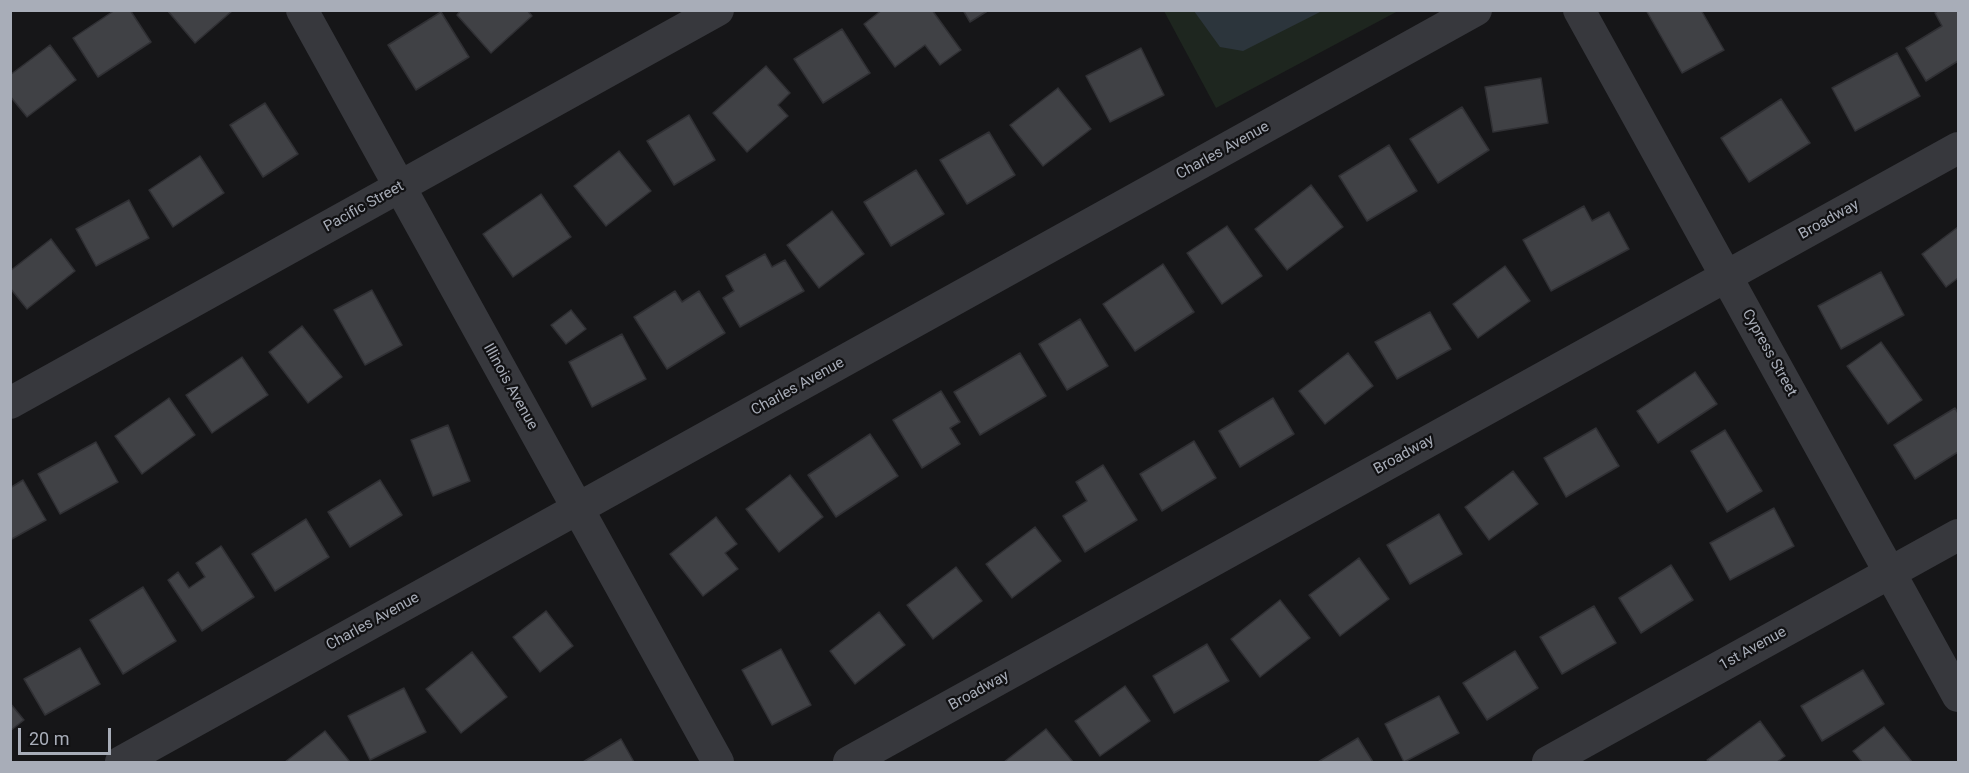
<!DOCTYPE html>
<html>
<head>
<meta charset="utf-8">
<style>
	body { margin:0 }
	#map { position:relative; width:1969px; height:773px; overflow:hidden; background:#161618; font-family:Roboto,sans-serif }
	canvas { display:block }
	.frame { position:absolute; inset:0; border:12px solid #a8adb8; pointer-events:none }
	.scale { position:absolute; left:18px; top:728px; width:93px; height:27px; box-sizing:border-box; border:3px solid #a8adb8; border-top:0; padding-left:8px; font-size:18px; line-height:21px; white-space:nowrap; color:#a8adb8; -webkit-text-stroke:4px #111113; paint-order:stroke }
</style>
</head>
<body>
<div id="map">
<canvas width="1969" height="773"></canvas>
<div class="frame"></div>
<div class="scale">20 m</div>
</div>
<script>
const ctx = document.querySelector('canvas').getContext('2d');
ctx.lineJoin = 'round';
function fill(path, color) { ctx.fillStyle = color; ctx.fill(path, 'evenodd'); }
const shape = rows => new Path2D(rows.map(r => 'M' + r).join(''));
function strokePath(path, color, width, dash) { ctx.strokeStyle = color; ctx.lineWidth = width; ctx.lineCap = dash ? 'butt' : 'round'; ctx.setLineDash(dash || []); ctx.stroke(path); }
function write(font, color, halo, rows, align = 'center') {
  ctx.font = font + ' Roboto,sans-serif'; ctx.lineWidth = 4.5; ctx.setLineDash([]); ctx.textBaseline = 'middle'; ctx.strokeStyle = halo; ctx.fillStyle = color; for (const [text, x, y, turn = 0] of rows) {
    ctx.save(); ctx.translate(x, y); ctx.rotate((+turn || 0) * Math.PI / 180); ctx.textAlign = isNaN(turn) ? turn : align; if (halo) ctx.strokeText(text, 0, 0); ctx.fillText(text, 0, 0); ctx.restore();
  }
}
const green = shape([
	[1164,11,1398,11,1216,108]
]);
const water = shape([
	[1194,11,1322,11,1243,51,1220,47]
]);
const building = shape([
	[115,10,130,10,151,42,98,77,73,38,115,10],
	[167,10,231,10,232,11,195,43,167,10],
	[461,10,527,10,532,16,491,53,457,15,461,10],
	[882,10,932,10,961,50,940,65,925,45,895,67,864,24,882,10],
	[963,10,989,10,970,22,963,10],
	[1646,10,1701,10,1724,50,1682,73,1646,10],
	[1939,10,1958,10,1958,61,1926,81,1906,48,1942,26,1935,13,1939,10],
	[441,12,469,57,416,90,388,45,441,12],
	[842,29,870,73,823,103,794,59,842,29],
	[50,45,76,80,27,117,10,96,10,75,50,45],
	[1141,48,1164,95,1110,122,1086,76,1141,48],
	[1897,53,1920,96,1855,131,1832,88,1897,53],
	[766,66,790,93,778,105,788,116,747,152,713,113,766,66],
	[1541,78,1548,123,1493,132,1485,87,1541,78],
	[1058,88,1091,129,1043,166,1010,125,1058,88],
	[1781,99,1810,143,1749,182,1721,138,1781,99],
	[265,103,298,154,263,177,230,125,265,103],
	[1462,107,1489,150,1438,183,1410,139,1462,107],
	[689,115,715,160,674,185,647,141,689,115],
	[989,132,1015,175,967,204,940,160,989,132],
	[1389,145,1417,191,1367,221,1339,176,1389,145],
	[619,151,651,191,606,226,574,186,619,151],
	[200,156,224,193,173,227,149,190,200,156],
	[916,170,944,214,891,246,864,202,916,170],
	[1311,185,1343,227,1287,270,1255,229,1311,185],
	[541,194,571,237,513,277,483,234,541,194],
	[129,200,149,238,96,266,76,229,129,200],
	[1584,206,1592,221,1609,212,1629,249,1551,291,1523,240,1584,206],
	[832,211,864,254,819,288,787,245,832,211],
	[1227,226,1262,276,1222,304,1187,253,1227,226],
	[1958,227,1958,278,1946,287,1922,254,1958,227],
	[51,239,75,271,27,309,10,288,10,271,51,239],
	[765,254,772,267,785,260,804,291,740,327,723,298,734,291,726,276,765,254],
	[1163,264,1194,312,1135,351,1103,304,1163,264],
	[1505,266,1530,301,1478,338,1453,304,1505,266],
	[1881,272,1904,315,1841,349,1818,306,1881,272],
	[372,290,402,345,365,365,334,310,372,290],
	[675,291,682,302,699,291,725,333,667,369,634,317,675,291],
	[571,310,586,329,566,344,551,325,571,310],
	[1430,312,1451,349,1397,379,1375,342,1430,312],
	[1080,319,1108,366,1067,390,1039,344,1080,319],
	[302,326,342,377,308,403,269,352,302,326],
	[622,334,646,379,592,407,569,362,622,334],
	[1881,342,1922,400,1888,424,1847,366,1881,342],
	[1020,353,1046,396,980,435,954,392,1020,353],
	[1348,353,1373,386,1325,424,1299,391,1348,353],
	[242,357,268,395,212,433,186,395,242,357],
	[1695,372,1717,404,1658,443,1637,411,1695,372],
	[941,391,960,422,950,428,960,444,922,468,893,420,941,391],
	[169,398,195,435,142,474,115,436,169,398],
	[1273,398,1294,434,1240,467,1219,431,1273,398],
	[1955,408,1958,413,1958,452,1915,479,1894,445,1955,408],
	[448,425,470,481,433,496,411,440,448,425],
	[1596,428,1619,466,1566,497,1544,458,1596,428],
	[1725,430,1762,491,1727,512,1691,451,1725,430],
	[870,434,898,476,836,517,808,475,870,434],
	[1194,441,1216,478,1162,511,1140,474,1194,441],
	[96,442,118,482,60,514,38,474,96,442],
	[1103,465,1137,520,1085,552,1063,516,1087,501,1076,482,1103,465],
	[1513,471,1538,504,1489,540,1465,507,1513,471],
	[790,475,823,517,779,552,746,509,790,475],
	[23,480,46,520,10,540,10,488,23,480],
	[380,480,402,515,350,547,328,512,380,480],
	[1774,508,1794,546,1730,580,1710,543,1774,508],
	[1439,514,1462,554,1410,584,1387,545,1439,514],
	[716,517,737,544,725,553,738,569,703,596,670,554,716,517],
	[306,519,329,557,275,591,252,554,306,519],
	[1035,527,1061,561,1012,598,986,564,1035,527],
	[221,546,254,597,202,631,168,580,178,572,189,588,205,577,196,563,221,546],
	[1359,558,1389,599,1340,636,1309,595,1359,558],
	[1671,565,1693,600,1641,633,1619,598,1671,565],
	[956,567,982,601,933,639,907,605,956,567],
	[143,587,176,641,123,674,90,620,143,587],
	[1280,600,1310,638,1260,677,1231,639,1280,600],
	[1594,606,1616,643,1562,674,1540,637,1594,606],
	[546,611,573,646,540,672,513,637,546,611],
	[879,612,905,645,855,684,830,651,879,612],
	[1207,644,1229,681,1174,713,1153,676,1207,644],
	[80,648,100,684,45,715,24,679,80,648],
	[781,649,811,705,772,725,742,670,781,649],
	[1515,651,1538,688,1487,720,1463,683,1515,651],
	[472,652,507,697,461,733,426,689,472,652],
	[1863,670,1884,704,1822,741,1801,706,1863,670],
	[1125,686,1150,721,1100,756,1075,721,1125,686],
	[404,688,426,732,370,760,348,716,404,688],
	[1439,696,1459,733,1404,762,1385,724,1439,696],
	[10,703,24,720,10,731,10,703],
	[1760,721,1785,756,1777,762,1710,762,1707,760,1760,721],
	[1884,727,1912,762,1862,762,1853,751,1884,727],
	[1046,729,1073,762,1004,762,1046,729],
	[325,731,350,762,285,762,325,731],
	[1358,738,1373,762,1318,762,1358,738],
	[621,739,634,762,583,762,621,739]
]);
const street = shape([
	[302,10,718,762],
	[1579,10,1958,696],
	[10,403,718,10],
	[121,762,1476,10],
	[849,762,1958,148],
	[1548,762,1958,535]
]);
const streetNames = [
	["Charles Avenue",1223,151,-29],
	["Pacific Street",364,207,-29],
	["Broadway",1829,220,-29],
	["Cypress Street",1769,353,61],
	["Illinois Avenue",510,387,61],
	["Charles Avenue",798,387,-29],
	["Broadway",1404,455,-29],
	["Charles Avenue",373,622,-29],
	["1st Avenue",1753,649,-29],
	["Broadway",979,691,-29]
];
fill(green, '#1e261f');
fill(water, '#2c353c');
fill(building, '#404145');
strokePath(building, '#303034', 1.5);
strokePath(street, '#37383d', 32);
write('15px', '#a8adb8', '#111113', streetNames);
</script>
</body>
</html>
